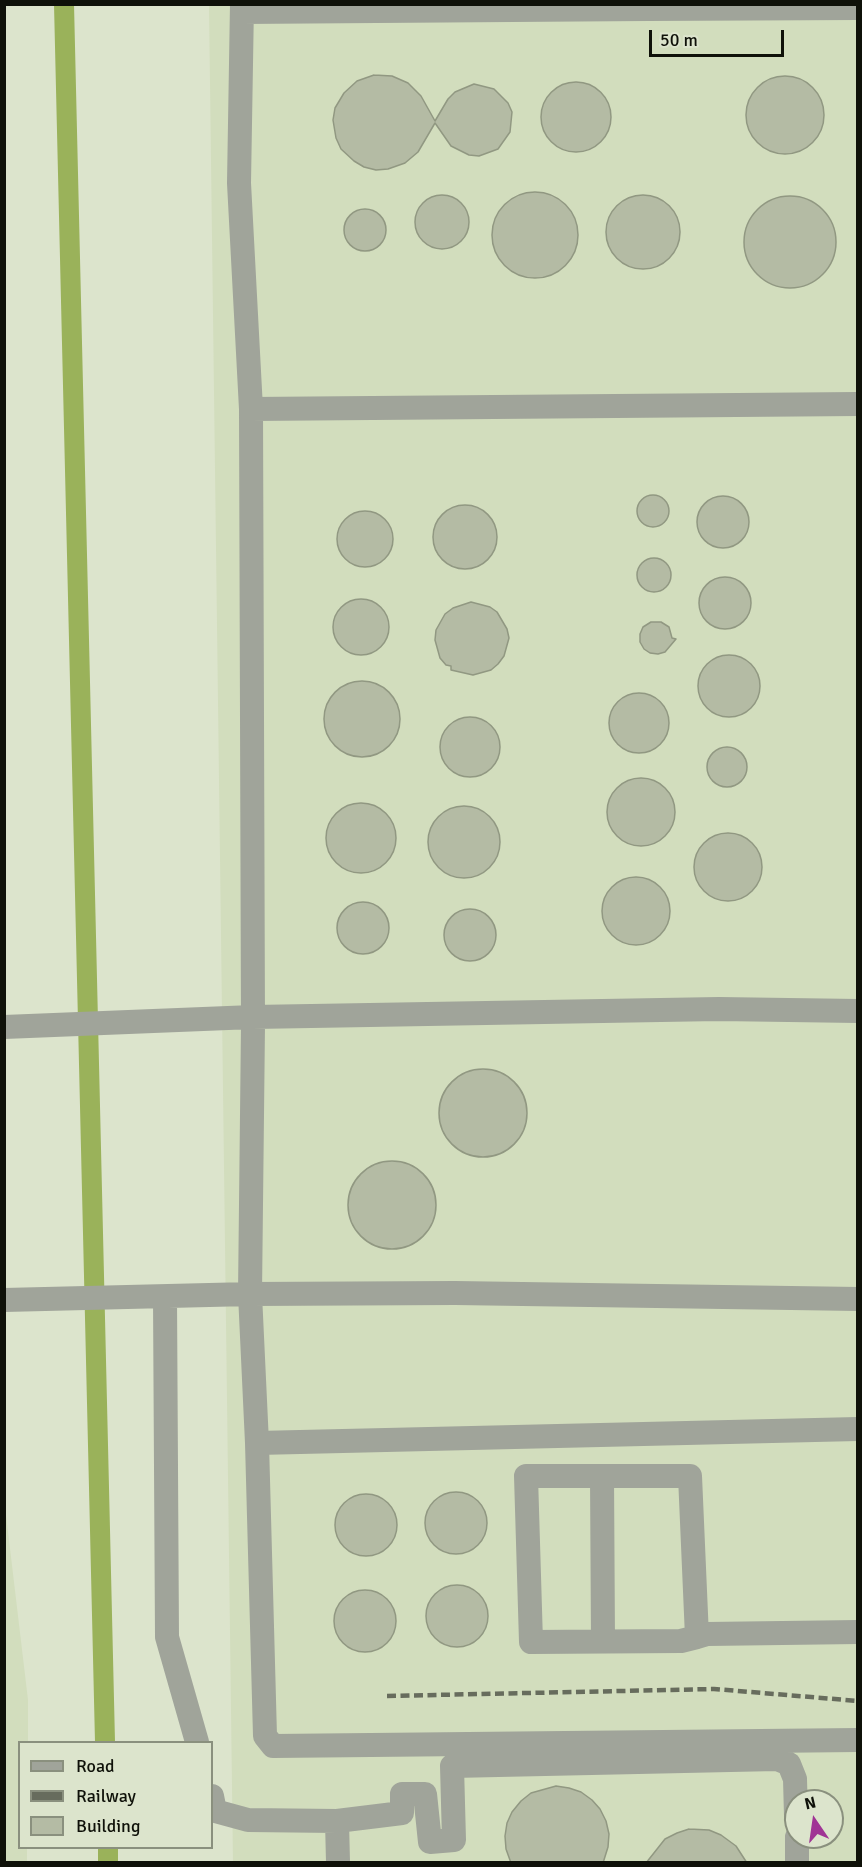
<!DOCTYPE html>
<html>
<head>
<meta charset="utf-8">
<style>
	body { margin:0 }
	#map { position:relative; width:862px; height:1867px; overflow:hidden; background:#dce4cc; font-family:Signika,sans-serif }
	canvas { display:block }
	.frame { position:absolute; inset:0; border:6px solid #0f1109; pointer-events:none }
	.legend { position:absolute; left:18px; top:1741px; width:195px; height:108px; box-sizing:border-box; background:#dce4cc; border:2px solid #8a907e; margin:0; padding:8px 10px; list-style:none; font-size:18px; color:#0f1109 }
	.legend li { display:flex; align-items:center; gap:12px; height:30px }
	.legend b { width:30px; border:2px solid #8a907e }
	.north { position:absolute; left:784px; top:1789px; width:60px; height:60px; box-sizing:border-box; background:#dce4cc; border:2px solid #8a907e; border-radius:50%; rotate:347deg; font-size:16px; font-weight:700; line-height:24px; text-align:center; color:#0f1109 }
	.north::after { content:''; display:block; margin:auto; width:21px; height:27px; background:#a03495; clip-path:polygon(50% 0,100% 100%,50% 72%,0 100%) }
	.scale { position:absolute; left:649px; top:30px; width:135px; height:27px; box-sizing:border-box; border:3px solid #0f1109; border-top:0; padding-left:8px; font-size:18px; line-height:21px; white-space:nowrap; color:#0f1109; -webkit-text-stroke:4px #dce4cc; paint-order:stroke }
</style>
</head>
<body>
<div id="map">
<canvas width="862" height="1867"></canvas>
<div class="frame"></div>
<ul class="legend">
<li><b style="height:8px;background:#a0a49a"></b>Road</li>
<li><b style="height:8px;background:#676c5d"></b>Railway</li>
<li><b style="height:16px;background:#b4bba4"></b>Building</li>
</ul>
<div class="north">N</div>
<div class="scale">50 m</div>
</div>
<script>
const ctx = document.querySelector('canvas').getContext('2d');
ctx.lineJoin = 'round';
function fill(path, color) { ctx.fillStyle = color; ctx.fill(path, 'evenodd'); }
const shape = rows => new Path2D(rows.map(r => 'M' + r).join(''));
function strokePath(path, color, width, dash) { ctx.strokeStyle = color; ctx.lineWidth = width; ctx.lineCap = dash ? 'butt' : 'round'; ctx.setLineDash(dash || []); ctx.stroke(path); }
const built = shape([
	[209,5,857,5,857,1862,233,1862],
	[796,1801,832,1801,832,1837,796,1837],
	[4,1498,28,1700,28,1742,20,1742,20,1848,27,1848,27,1862,5,1862]
]);
const canal = shape([
	[64,4,105,1742],
	[108,1848,108,1862]
]);
const building = shape([
	[374,75,392,76,408,83,421,96,435,121,448,99,455,92,474,84,494,89,508,103,512,112,510,132,498,149,479,156,469,155,451,146,435,123,418,152,405,163,388,169,376,170,364,167,354,161,341,149,336,138,333,120,335,108,344,93,357,81,374,75],
	'746 115a39 39 0 1 1 78 0a39 39 0 1 1-78 0Z',
	'541 117a35 35 0 1 1 70 0a35 35 0 1 1-70 0Z',
	'492 235a43 43 0 1 1 86 0a43 43 0 1 1-86 0Z',
	'415 222a27 27 0 1 1 54 0a27 27 0 1 1-54 0Z',
	'606 232a37 37 0 1 1 74 0a37 37 0 1 1-74 0Z',
	'744 242a46 46 0 1 1 92 0a46 46 0 1 1-92 0Z',
	'344 230a21 21 0 1 1 42 0a21 21 0 1 1-42 0Z',
	'637 511a16 16 0 1 1 32 0a16 16 0 1 1-32 0Z',
	'697 522a26 26 0 1 1 52 0a26 26 0 1 1-52 0Z',
	'433 537a32 32 0 1 1 64 0a32 32 0 1 1-64 0Z',
	'337 539a28 28 0 1 1 56 0a28 28 0 1 1-56 0Z',
	'637 575a17 17 0 1 1 34 0a17 17 0 1 1-34 0Z',
	'699 603a26 26 0 1 1 52 0a26 26 0 1 1-52 0Z',
	'333 627a28 28 0 1 1 56 0a28 28 0 1 1-56 0Z',
	[471,602,490,607,497,612,507,629,509,638,504,656,498,664,491,670,473,675,451,670,451,666,446,665,440,658,435,640,436,630,445,614,453,608,471,602],
	[651,622,661,622,669,627,672,638,676,639,665,652,658,654,650,653,644,649,640,642,640,634,643,627,651,622],
	'698 686a31 31 0 1 1 62 0a31 31 0 1 1-62 0Z',
	'324 719a38 38 0 1 1 76 0a38 38 0 1 1-76 0Z',
	'609 723a30 30 0 1 1 60 0a30 30 0 1 1-60 0Z',
	'440 747a30 30 0 1 1 60 0a30 30 0 1 1-60 0Z',
	'707 767a20 20 0 1 1 40 0a20 20 0 1 1-40 0Z',
	'607 812a34 34 0 1 1 68 0a34 34 0 1 1-68 0Z',
	'326 838a35 35 0 1 1 70 0a35 35 0 1 1-70 0Z',
	'428 842a36 36 0 1 1 72 0a36 36 0 1 1-72 0Z',
	'694 867a34 34 0 1 1 68 0a34 34 0 1 1-68 0Z',
	'602 911a34 34 0 1 1 68 0a34 34 0 1 1-68 0Z',
	'337 928a26 26 0 1 1 52 0a26 26 0 1 1-52 0Z',
	'444 935a26 26 0 1 1 52 0a26 26 0 1 1-52 0Z',
	'439 1113a44 44 0 1 1 88 0a44 44 0 1 1-88 0Z',
	'348 1205a44 44 0 1 1 88 0a44 44 0 1 1-88 0Z',
	'425 1523a31 31 0 1 1 62 0a31 31 0 1 1-62 0Z',
	'335 1525a31 31 0 1 1 62 0a31 31 0 1 1-62 0Z',
	'426 1616a31 31 0 1 1 62 0a31 31 0 1 1-62 0Z',
	'334 1621a31 31 0 1 1 62 0a31 31 0 1 1-62 0Z',
	[556,1786,569,1788,581,1792,592,1800,600,1809,606,1821,609,1834,608,1847,603,1863,511,1863,506,1849,505,1836,507,1823,512,1812,521,1801,531,1793,556,1786],
	[689,1829,709,1830,721,1835,736,1846,747,1863,646,1863,665,1839,677,1833,689,1829]
]);
const minor = shape([
	[242,4,239,183,251,409,858,404],
	[647,9,858,8],
	[242,12,647,9,647,4],
	[251,409,253,1025,250,1294,257,1443,858,1429],
	[4,1027,253,1017,719,1009,858,1011],
	[165,1298,167,1637,197,1742],
	[4,1300,250,1294,455,1293,858,1299],
	[257,1443,265,1736,273,1746,858,1740],
	[602,1476,603,1641],
	[697,1637,690,1476,526,1476,531,1642,681,1641,697,1637,707,1634,858,1632],
	[212,1796,215,1811,248,1820,337,1821,338,1862],
	[337,1821,402,1813,402,1794,425,1794,430,1842,454,1840,452,1766,777,1759,789,1764,795,1779,796,1816],
	[797,1837,797,1862]
]);
const rail = shape([
	[387,1696,714,1689,858,1701]
]);
fill(built, '#d2ddbd');
strokePath(canal, '#9ab25a', 20);
fill(building, '#b4bba4');
strokePath(building, '#919882', 1.5);
strokePath(minor, '#a0a49a', 24);
strokePath(rail, '#676c5d', 4.5, [9, 4.5]);
</script>
</body>
</html>
